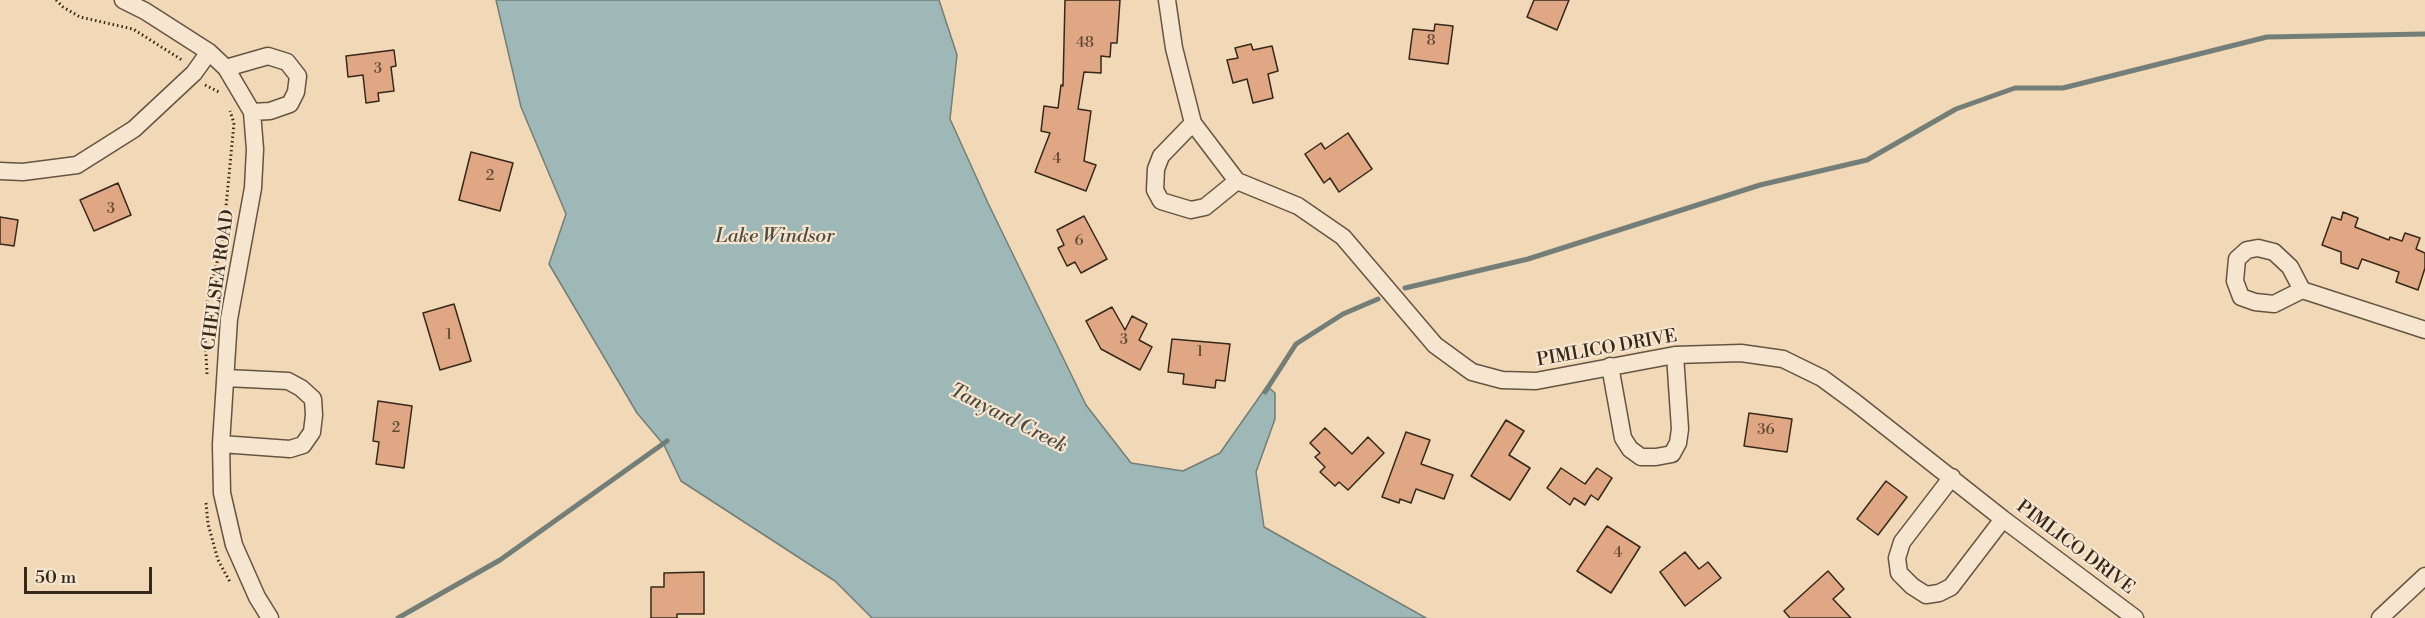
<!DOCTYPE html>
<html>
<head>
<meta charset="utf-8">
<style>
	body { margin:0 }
	#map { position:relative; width:2425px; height:618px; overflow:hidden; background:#f1d8b6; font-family:"Libre Bodoni",serif }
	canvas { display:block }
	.scale { position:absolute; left:24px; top:567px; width:128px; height:27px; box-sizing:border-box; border:3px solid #36281a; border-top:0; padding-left:8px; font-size:18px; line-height:21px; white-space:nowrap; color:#36281a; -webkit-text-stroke:4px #f6e6d0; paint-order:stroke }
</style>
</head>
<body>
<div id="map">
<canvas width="2425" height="618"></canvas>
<div class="scale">50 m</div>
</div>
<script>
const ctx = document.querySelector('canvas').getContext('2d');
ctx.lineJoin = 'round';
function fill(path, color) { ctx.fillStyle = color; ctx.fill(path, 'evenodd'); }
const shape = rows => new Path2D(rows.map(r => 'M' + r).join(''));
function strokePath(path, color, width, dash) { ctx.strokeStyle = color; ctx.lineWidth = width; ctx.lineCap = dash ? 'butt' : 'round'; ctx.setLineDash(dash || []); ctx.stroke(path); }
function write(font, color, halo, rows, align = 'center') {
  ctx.font = font + ' "Libre Bodoni",serif'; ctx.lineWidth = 4.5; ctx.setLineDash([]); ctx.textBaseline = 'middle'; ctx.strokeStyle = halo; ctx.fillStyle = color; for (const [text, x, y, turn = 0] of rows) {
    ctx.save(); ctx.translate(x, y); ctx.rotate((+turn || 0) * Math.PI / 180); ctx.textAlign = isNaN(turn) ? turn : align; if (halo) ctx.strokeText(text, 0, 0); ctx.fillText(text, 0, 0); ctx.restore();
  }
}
const water = shape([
	[496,0,939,0,957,55,950,119,988,203,1086,405,1131,463,1183,471,1220,453,1267,386,1275,393,1275,419,1256,472,1264,527,1426,618,872,618,835,581,681,481,664,445,637,413,549,264,566,214,521,107,496,0]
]);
const stream = shape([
	[1405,288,1528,259,1760,185,1867,160,1956,109,2015,88,2063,88,2267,37,2425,34],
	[1265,392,1296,344,1343,314,1378,299],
	[398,618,500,560,667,441]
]);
const building = shape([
	[1065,0,1120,0,1117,43,1111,43,1110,57,1101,56,1101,73,1084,72,1078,109,1091,111,1084,161,1096,165,1086,191,1035,172,1050,133,1041,131,1044,106,1058,108,1061,85,1063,86,1065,0],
	[1534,0,1569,0,1557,30,1527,17,1534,0],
	[1435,24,1453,26,1448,64,1409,59,1413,29,1434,31,1435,24],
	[1251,44,1253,50,1272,46,1278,71,1268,74,1273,98,1253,103,1247,79,1233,83,1227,60,1238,58,1235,48,1251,44],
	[394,50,396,66,391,67,394,91,378,93,379,101,366,103,363,75,348,77,346,56,394,50],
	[1348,133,1372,169,1339,192,1330,178,1324,183,1305,154,1321,143,1325,149,1348,133],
	[471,152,513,163,500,211,459,200,471,152],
	[118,183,131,215,94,231,80,200,118,183],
	[2343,212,2358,218,2355,227,2389,240,2390,237,2402,241,2405,233,2420,238,2416,249,2425,253,2425,268,2418,290,2396,282,2399,272,2362,259,2358,269,2341,263,2341,252,2322,245,2332,217,2341,220,2343,212],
	[1084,216,1107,259,1081,273,1075,262,1067,266,1058,248,1064,245,1057,230,1084,216],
	[0,217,18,220,14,246,0,244,0,217],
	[454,304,471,361,440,370,423,313,454,304],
	[1112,307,1125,330,1132,316,1147,324,1139,340,1152,347,1140,370,1101,349,1086,321,1112,307],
	[1172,339,1230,344,1225,381,1216,380,1215,388,1183,384,1184,374,1168,372,1172,339],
	[378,401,412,406,404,468,376,464,379,442,373,441,378,401],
	[1749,413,1792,419,1787,452,1744,446,1749,413],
	[1506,420,1524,431,1509,455,1530,468,1510,500,1471,476,1506,420],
	[1325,428,1352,454,1368,437,1384,453,1348,490,1339,482,1335,486,1320,472,1325,467,1315,457,1320,453,1310,443,1325,428],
	[1406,432,1430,440,1421,464,1453,475,1444,499,1416,489,1411,503,1400,499,1399,503,1382,497,1406,432],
	[1561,468,1585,484,1597,468,1612,478,1598,500,1591,495,1585,505,1574,498,1570,505,1547,488,1561,468],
	[1886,481,1907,497,1878,535,1857,519,1886,481],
	[1607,526,1640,547,1611,593,1577,571,1607,526],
	[1685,552,1699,569,1708,562,1721,578,1685,606,1660,572,1685,552],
	[1828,571,1844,589,1833,599,1851,618,1790,618,1784,611,1828,571],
	[704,572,704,614,677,614,677,618,651,618,651,587,664,587,664,573,704,572]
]);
const path = shape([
	[56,0,63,7,80,17,133,29,182,60],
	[205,85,219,92],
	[207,374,205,336,207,303,223,238,234,123,230,111],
	[206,503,208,524,218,560,230,582]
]);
const minor = shape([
	[123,0,145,11,209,52,226,68,252,112,255,149,253,188,229,319,221,444,222,493,234,545,257,597,270,618],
	[1167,0,1174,48,1193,123,1237,181,1298,206,1343,237,1435,345,1472,372,1502,380,1536,381,1675,355,1741,353,1783,359,1822,378,1856,403,2003,519,2135,618],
	[226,68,268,56,287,62,298,76,296,92,290,104,270,111,252,112],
	[1193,123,1161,156,1156,169,1155,190,1161,201,1191,210,1205,207,1237,181],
	[0,171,23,172,77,165,134,129,194,73,209,52],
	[2302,290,2290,267,2274,252,2258,248,2247,250,2237,259,2235,281,2241,297,2255,302,2274,304,2302,290,2425,330],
	[1610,366,1623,438,1630,449,1641,457,1656,457,1672,454,1678,443,1680,429,1675,355],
	[221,444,290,449,303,445,312,432,314,415,313,399,301,388,288,381,226,378],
	[1952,477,1902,542,1897,558,1899,573,1912,586,1926,595,1939,593,1951,587,2003,519],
	[2380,618,2425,576]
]);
const numberNames = [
	["8",1431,41],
	["48",1085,43],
	["3",378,69],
	["4",1057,159],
	["2",490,176],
	["3",111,209],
	["6",1079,241],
	["1",449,335],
	["3",1124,340],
	["1",1200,352],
	["2",396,428],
	["36",1766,430],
	["4",1618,553]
];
const streetNames = [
	["CHELSEA ROAD",219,280,-82],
	["PIMLICO DRIVE",1607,349,-10],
	["PIMLICO DRIVE",2075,548,37]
];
const waterNames = [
	["Lake Windsor",775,237],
	["Tanyard Creek",1008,419,27]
];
fill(water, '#9db8b6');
strokePath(water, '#747e78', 1.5);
strokePath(stream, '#747e78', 5);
fill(building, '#e0a784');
strokePath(building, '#36281a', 1.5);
strokePath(minor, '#655441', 19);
strokePath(path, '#36281a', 3, [1.5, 3]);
strokePath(minor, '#f6e6d0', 16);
write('15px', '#604834', null, numberNames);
write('18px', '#36281a', '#f6e6d0', streetNames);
write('italic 20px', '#504c41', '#f6e6d0', waterNames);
</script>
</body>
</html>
